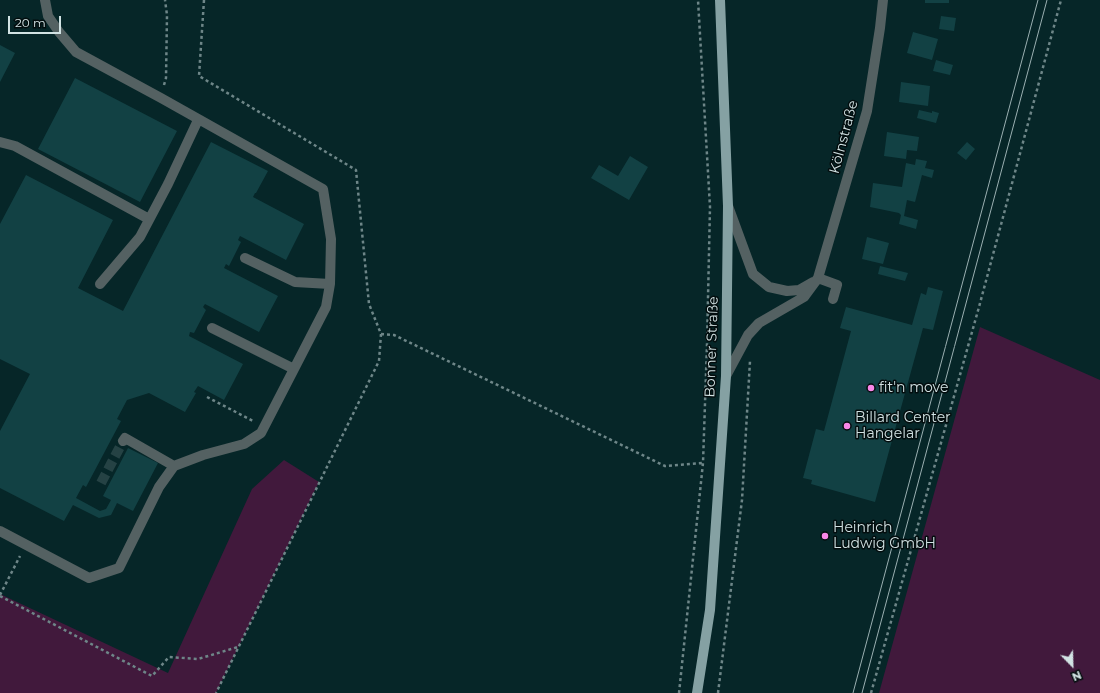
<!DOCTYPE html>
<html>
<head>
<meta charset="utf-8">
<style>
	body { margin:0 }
	#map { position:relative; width:1100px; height:693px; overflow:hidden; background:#062628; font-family:Montserrat,sans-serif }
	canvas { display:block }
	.north { position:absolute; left:1052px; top:645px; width:40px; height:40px; -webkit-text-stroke:3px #030d0e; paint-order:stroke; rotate:157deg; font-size:11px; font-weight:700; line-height:16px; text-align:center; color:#d2e3e4 }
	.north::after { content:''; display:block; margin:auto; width:14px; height:18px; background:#d2e3e4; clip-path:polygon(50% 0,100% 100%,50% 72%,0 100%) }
	.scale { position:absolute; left:8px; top:16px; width:53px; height:18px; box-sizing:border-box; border:2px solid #d2e3e4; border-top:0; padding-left:5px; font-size:12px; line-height:14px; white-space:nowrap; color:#d2e3e4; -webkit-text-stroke:3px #030d0e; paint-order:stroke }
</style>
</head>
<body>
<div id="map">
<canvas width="1100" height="693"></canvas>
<div class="north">N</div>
<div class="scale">20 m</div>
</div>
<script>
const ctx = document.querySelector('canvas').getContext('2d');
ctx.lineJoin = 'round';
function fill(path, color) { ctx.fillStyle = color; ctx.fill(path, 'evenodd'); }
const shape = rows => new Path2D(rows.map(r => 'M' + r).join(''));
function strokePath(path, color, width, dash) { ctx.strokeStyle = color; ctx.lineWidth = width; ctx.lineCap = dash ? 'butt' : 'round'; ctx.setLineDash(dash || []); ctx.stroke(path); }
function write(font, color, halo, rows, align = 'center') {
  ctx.font = font + ' Montserrat,sans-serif'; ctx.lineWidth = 3; ctx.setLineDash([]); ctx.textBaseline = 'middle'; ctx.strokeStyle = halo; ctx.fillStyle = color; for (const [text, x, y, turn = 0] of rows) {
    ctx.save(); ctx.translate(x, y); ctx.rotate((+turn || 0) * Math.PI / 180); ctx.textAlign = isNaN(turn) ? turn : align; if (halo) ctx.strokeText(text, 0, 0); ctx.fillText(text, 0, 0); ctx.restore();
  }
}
const green = shape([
	[980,327,1100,380,1100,693,879,693],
	[284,460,319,482,216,693,0,693,0,594,168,673,252,489]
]);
const building = shape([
	[925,0,949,0,949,3,925,3],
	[941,16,956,18,954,31,939,29],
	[913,32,938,39,932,60,907,53],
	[0,45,15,53,0,82],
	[936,60,953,65,950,75,933,71],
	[75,78,177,131,140,202,38,149],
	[901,82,930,86,928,106,899,102],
	[919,110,932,113,932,111,939,113,936,123,917,118],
	[887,132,919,137,917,151,907,150,906,159,884,156],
	[211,142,268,171,256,193,255,193,253,197,304,224,286,260,240,236,238,240,241,242,229,266,226,264,224,268,278,296,259,332,205,304,203,307,206,310,194,333,190,332,189,336,243,364,224,400,198,386,194,392,196,393,185,412,149,393,127,400,117,419,121,421,86,487,83,485,76,498,100,511,106,509,111,500,103,496,128,448,158,463,133,511,117,503,111,515,99,518,73,505,64,521,0,488,0,431,30,374,0,359,0,224,26,175,113,220,78,288,123,311],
	[967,142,975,149,966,160,957,153],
	[630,156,648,167,629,200,591,178,599,165,618,176],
	[916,159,927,161,925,168,934,170,932,178,922,175,915,202,907,200,904,216,918,220,916,229,899,224,901,215,899,213,870,207,873,183,902,187,906,163,915,165],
	[867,237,889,243,883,264,862,259],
	[880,266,908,273,905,281,878,274],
	[928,287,943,291,933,330,923,328,875,502,811,484,812,480,803,478,816,429,824,431,851,331,840,328,846,307,912,325,921,293,926,295]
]);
const minorTunnel = shape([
	[101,483,123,441]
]);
const path = shape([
	[204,0,199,76,356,170,369,304,381,334,379,361,216,693],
	[164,85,166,78,167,15,165,0],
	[381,334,394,335,665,466,703,463],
	[207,397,253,421],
	[0,595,20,556],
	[0,596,152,676,169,657,198,659,238,647],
	[679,693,703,463,707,344,710,207,698,0],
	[718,693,742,500,750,361],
	[871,693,979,307,1061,0]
]);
const minor = shape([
	[0,142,15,146,149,219],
	[728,206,753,274,769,287,787,291,799,290,813,282],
	[245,258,295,282,330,284],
	[818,278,837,285,833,299],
	[100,284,140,237,168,184,198,120],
	[212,328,294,369],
	[726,376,748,335,759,323,804,297,818,278,867,111,880,28,883,0],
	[123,441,125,438,174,466],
	[0,531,89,578,119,568,159,487,174,466,203,455,244,444,261,433,326,307,330,284,331,239,323,189,161,98,76,52,59,32,48,16,45,0]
]);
const major = shape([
	[697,693,710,610,726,376,728,206,720,0]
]);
const tram = shape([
	[853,693,1038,0],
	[862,693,1047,0]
]);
const markers = [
	[871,388,4,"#f987e8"],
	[847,426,4,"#f987e8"],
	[825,536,4,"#f987e8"]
];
const streetNames = [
	["Kölnstraße",844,137,-75],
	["Bonner Straße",712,347,-88]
];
const poiNames = [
	["fit'n move",879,388],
	["Billard Center",855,418],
	["Hangelar",855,434],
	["Heinrich",833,528],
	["Ludwig GmbH",833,544]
];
fill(green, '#41193c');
fill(building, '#124144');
strokePath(minorTunnel, '#254244', 10, [10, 5]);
strokePath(path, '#6e8688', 2.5, [3, 3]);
strokePath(minor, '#546162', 10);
strokePath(major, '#85a1a3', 10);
strokePath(tram, '#9bb0b2', 1);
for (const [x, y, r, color] of markers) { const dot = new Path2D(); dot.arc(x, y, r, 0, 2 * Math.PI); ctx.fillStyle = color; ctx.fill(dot); strokePath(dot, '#030d0e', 1.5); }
write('14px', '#d2e3e4', '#030d0e', streetNames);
write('14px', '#d2e3e4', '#030d0e', poiNames, 'left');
</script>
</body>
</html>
